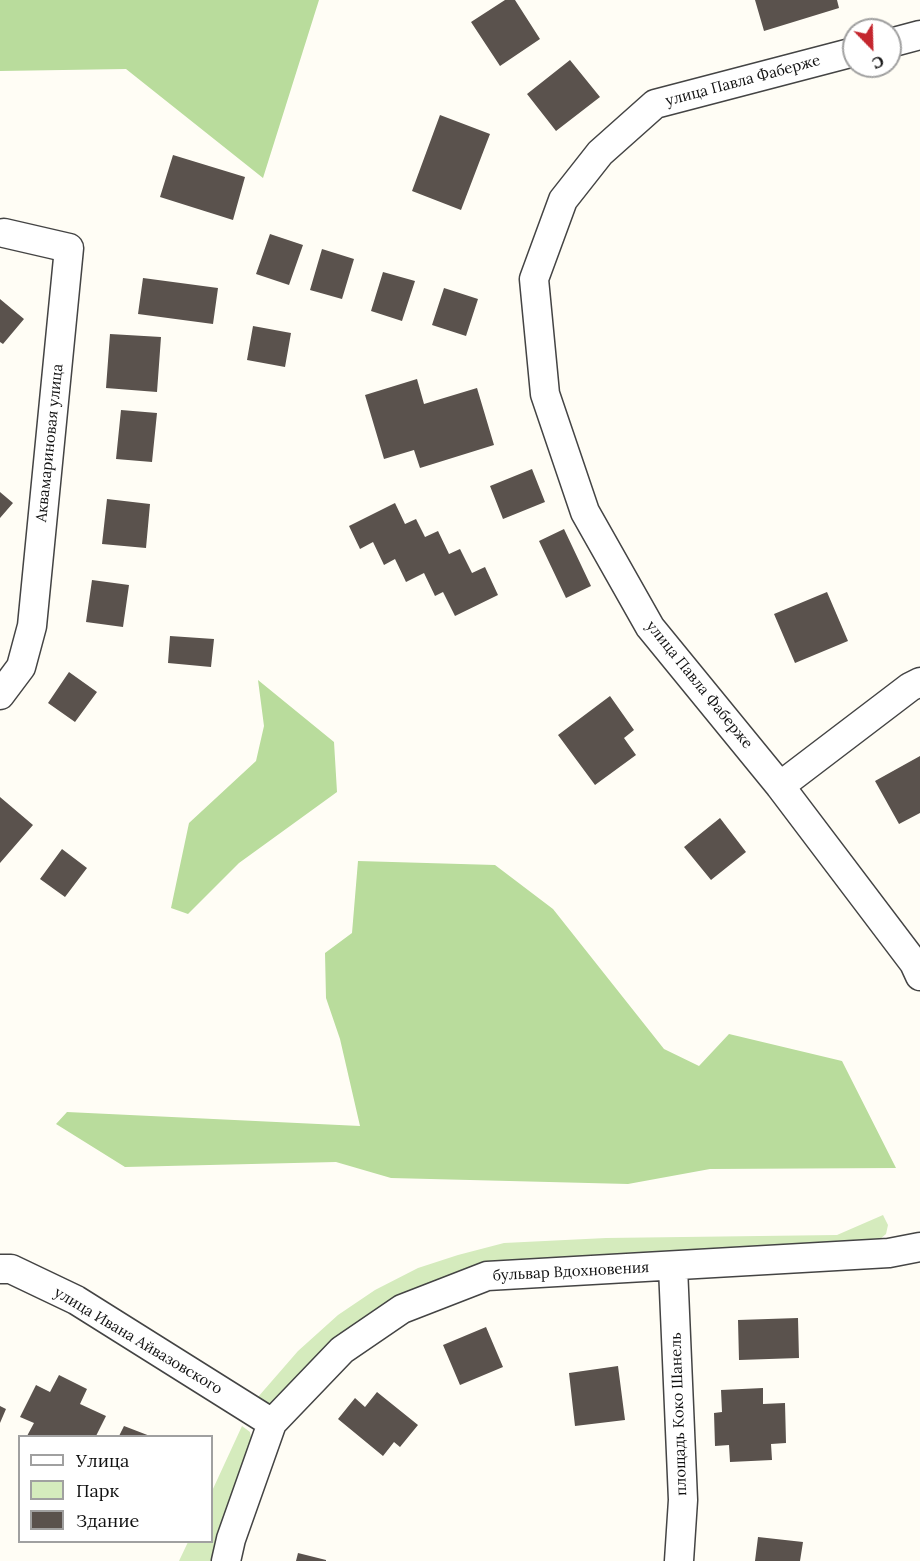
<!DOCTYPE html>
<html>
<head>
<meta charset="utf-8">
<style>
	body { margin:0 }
	#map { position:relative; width:920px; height:1561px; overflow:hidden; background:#fffdf5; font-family:Lora,serif }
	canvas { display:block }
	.legend { position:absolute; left:18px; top:1435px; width:195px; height:108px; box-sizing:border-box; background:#fff; border:2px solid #a0a0a0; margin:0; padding:8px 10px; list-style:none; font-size:18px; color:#111 }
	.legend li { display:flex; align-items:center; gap:12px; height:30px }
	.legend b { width:30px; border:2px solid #a0a0a0 }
	.north { position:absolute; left:842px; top:18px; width:60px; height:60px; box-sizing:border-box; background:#fff; border:2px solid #a0a0a0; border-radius:50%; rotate:157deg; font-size:16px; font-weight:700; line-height:24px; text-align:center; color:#111 }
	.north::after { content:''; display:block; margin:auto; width:21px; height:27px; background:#c4262e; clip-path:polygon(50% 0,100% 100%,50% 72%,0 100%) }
</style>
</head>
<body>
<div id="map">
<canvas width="920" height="1561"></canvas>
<ul class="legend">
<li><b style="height:8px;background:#fff"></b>Улица</li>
<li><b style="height:16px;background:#d5ebbd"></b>Парк</li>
<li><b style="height:16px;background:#5a524d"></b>Здание</li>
</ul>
<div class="north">С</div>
</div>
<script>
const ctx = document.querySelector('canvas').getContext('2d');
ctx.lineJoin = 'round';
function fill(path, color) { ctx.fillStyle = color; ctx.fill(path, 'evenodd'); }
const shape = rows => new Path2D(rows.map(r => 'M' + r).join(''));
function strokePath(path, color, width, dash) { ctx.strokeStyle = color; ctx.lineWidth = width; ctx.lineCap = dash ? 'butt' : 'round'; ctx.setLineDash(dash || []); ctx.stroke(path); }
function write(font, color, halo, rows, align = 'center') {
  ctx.font = font + ' Lora,serif'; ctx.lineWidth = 6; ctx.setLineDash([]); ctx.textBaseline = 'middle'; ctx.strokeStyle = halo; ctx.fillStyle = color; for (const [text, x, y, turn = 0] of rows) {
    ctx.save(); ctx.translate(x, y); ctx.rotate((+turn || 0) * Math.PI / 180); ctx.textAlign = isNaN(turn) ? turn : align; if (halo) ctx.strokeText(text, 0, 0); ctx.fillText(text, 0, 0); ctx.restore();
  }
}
const green = shape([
	[883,1215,888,1225,886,1234,874,1244,396,1299,361,1320,330,1344,282,1398,270,1404,258,1397,298,1351,338,1315,375,1290,418,1268,458,1255,504,1243,606,1238,837,1235],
	[242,1426,250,1432,253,1447,213,1561,179,1561,188,1542,212,1542,212,1491]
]);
const forest = shape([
	[0,0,319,0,263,178,126,69,0,71],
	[258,680,334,742,337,792,239,863,188,914,171,908,189,823,256,761,264,726],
	[358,861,495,865,553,909,664,1049,699,1066,729,1034,842,1061,896,1168,710,1169,628,1184,391,1178,336,1162,125,1167,56,1124,67,1112,360,1126,340,1039,326,998,325,953,352,933]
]);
const building = shape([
	[505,0,515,0,540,39,500,66,471,22],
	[755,0,837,0,839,8,764,31],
	[570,60,600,97,556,131,527,94],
	[440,115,490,134,461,210,412,191],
	[173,155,245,177,233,220,160,197],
	[270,234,303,245,289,285,256,274],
	[322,249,354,259,342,299,310,290],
	[383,272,415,281,402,321,371,311],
	[143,278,218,288,213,324,138,314],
	[444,288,478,299,466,336,432,325],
	[0,299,24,319,3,344,0,342],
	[253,326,291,333,285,367,247,360],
	[110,334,161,337,157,392,106,388],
	[417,379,424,404,477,388,494,445,420,468,414,450,384,459,365,395],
	[121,410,157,413,152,462,116,459],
	[532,469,545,502,503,519,490,486],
	[0,492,13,503,0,518],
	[107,499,150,504,146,548,102,544],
	[395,503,405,524,416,519,425,537,438,531,449,554,460,549,472,573,485,567,498,595,455,616,443,592,435,596,424,573,406,582,395,559,384,565,373,542,360,549,349,526],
	[564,529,591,586,566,598,539,541],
	[92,580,129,585,123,627,86,622],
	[827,592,848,641,795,663,774,614],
	[170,636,214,639,211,667,168,663],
	[69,672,97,692,75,722,48,703],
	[610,696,634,730,624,738,636,755,595,785,558,735],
	[920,756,920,813,899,824,875,781],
	[0,797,33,825,0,863],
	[720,818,746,852,711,880,684,847],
	[62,849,87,868,65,897,40,879],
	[798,1318,799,1358,739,1360,738,1320],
	[486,1327,503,1367,460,1385,443,1345],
	[618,1366,625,1420,575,1426,569,1373],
	[59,1375,87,1389,80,1404,106,1416,96,1436,27,1436,34,1423,20,1417,36,1385,50,1392],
	[763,1388,763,1404,785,1403,786,1443,771,1444,772,1460,730,1462,729,1445,715,1446,714,1413,722,1412,721,1390],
	[377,1392,418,1425,400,1447,394,1442,383,1456,338,1419,355,1398,365,1407],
	[0,1406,6,1409,0,1423],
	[124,1426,150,1436,119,1436],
	[758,1537,803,1542,800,1561,755,1561],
	[298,1553,326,1560,326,1561,296,1561]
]);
const street = shape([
	[890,43,920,35],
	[854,52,655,104,600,153,563,200,534,279,545,394,585,512,650,627,780,786,914,963,920,976],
	[0,695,21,667,32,626,69,248,4,233],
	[780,786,910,687,920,682],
	[673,1267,683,1500,679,1561],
	[0,1269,11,1269,76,1300,272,1423],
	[226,1561,231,1539,272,1423,342,1350,402,1309,487,1276,889,1253,920,1247]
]);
const streetNames = [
	["улица Павла Фаберже",743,81,-15],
	["Аквамариновая улица",50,443,-84],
	["улица Павла Фаберже",699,685,51],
	["бульвар Вдохновения",571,1272,-3],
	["улица Ивана Айвазовского",138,1341,31],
	["площадь Коко Шанель",679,1414,-92]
];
fill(green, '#d5ebbd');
fill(forest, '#b9dc9c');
fill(building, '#5a524d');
strokePath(street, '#444', 31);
strokePath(street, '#fff', 28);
write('15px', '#111', '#fff', streetNames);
</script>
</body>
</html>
